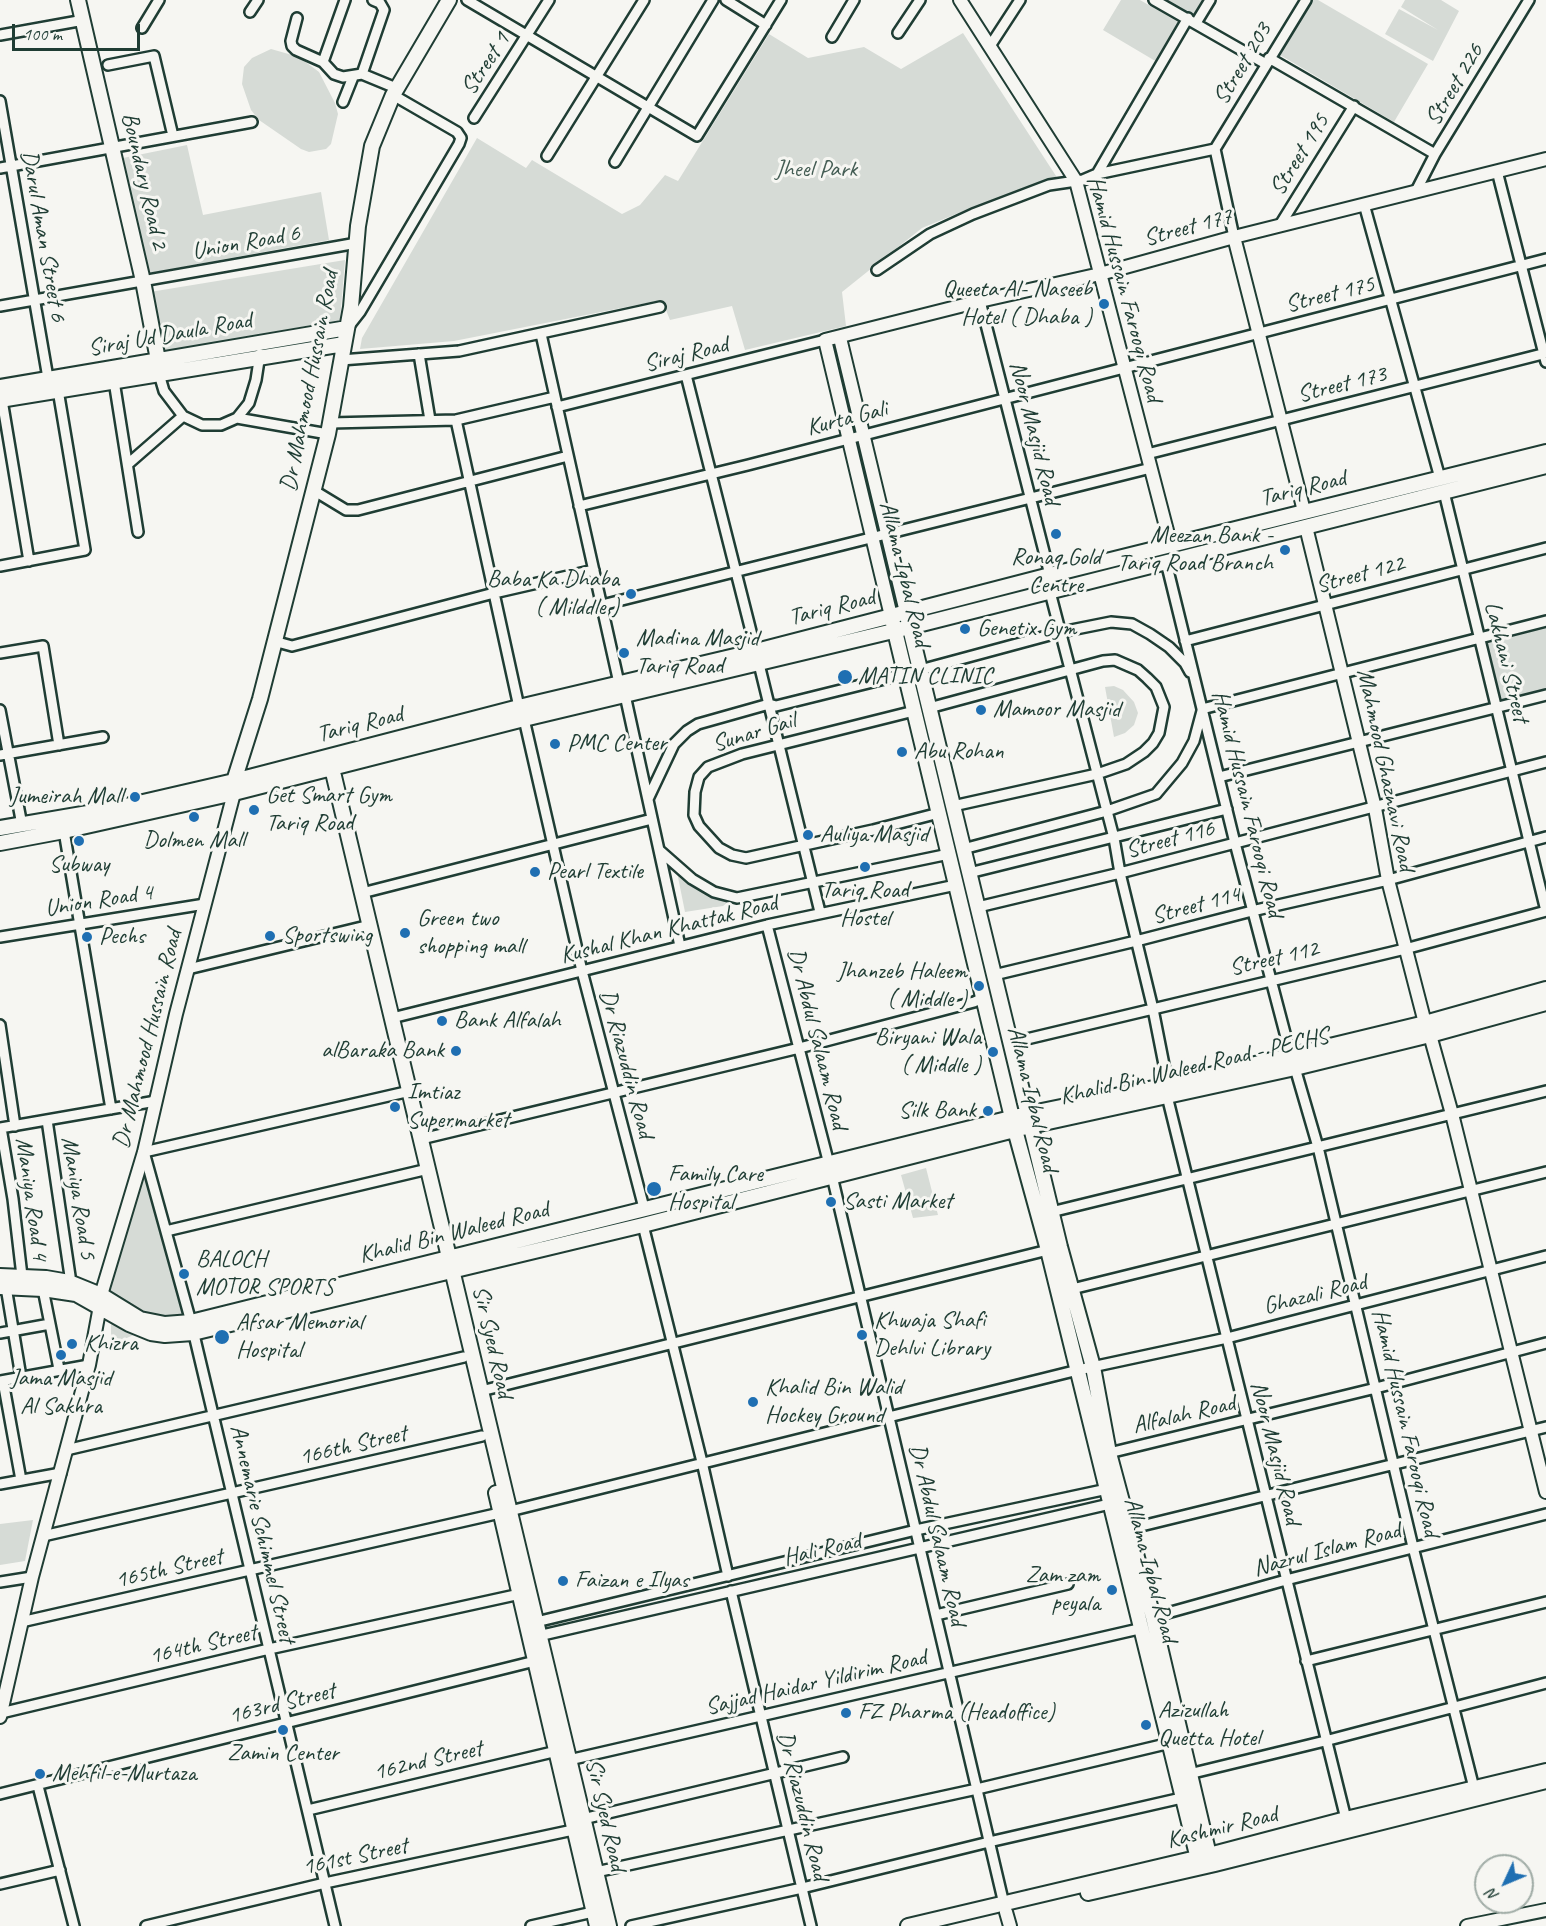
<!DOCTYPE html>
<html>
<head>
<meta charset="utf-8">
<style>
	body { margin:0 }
	#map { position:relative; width:1546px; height:1926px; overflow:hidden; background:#f6f6f2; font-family:Caveat,sans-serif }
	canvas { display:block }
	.north { position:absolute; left:1474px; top:1854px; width:60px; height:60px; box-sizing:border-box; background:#f6f6f2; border:2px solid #a0aca6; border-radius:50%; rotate:226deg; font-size:16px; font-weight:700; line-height:24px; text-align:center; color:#1f3d34 }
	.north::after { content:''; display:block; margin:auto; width:21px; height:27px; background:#1f6fb2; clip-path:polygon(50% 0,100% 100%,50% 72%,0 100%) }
	.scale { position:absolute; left:12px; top:24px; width:128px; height:27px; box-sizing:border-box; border:3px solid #1f3d34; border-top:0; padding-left:8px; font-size:18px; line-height:21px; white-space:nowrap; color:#1f3d34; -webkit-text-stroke:4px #f6f6f2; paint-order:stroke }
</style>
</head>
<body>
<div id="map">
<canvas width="1546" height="1926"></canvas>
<div class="north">N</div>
<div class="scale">100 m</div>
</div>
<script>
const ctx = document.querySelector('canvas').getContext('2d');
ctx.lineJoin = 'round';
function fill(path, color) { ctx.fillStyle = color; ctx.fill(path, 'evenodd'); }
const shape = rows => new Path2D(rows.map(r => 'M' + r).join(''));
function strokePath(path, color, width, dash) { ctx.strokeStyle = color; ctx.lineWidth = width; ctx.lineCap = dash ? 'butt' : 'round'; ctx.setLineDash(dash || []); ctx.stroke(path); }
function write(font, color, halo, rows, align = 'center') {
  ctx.font = font + ' Caveat,sans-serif'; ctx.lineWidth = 6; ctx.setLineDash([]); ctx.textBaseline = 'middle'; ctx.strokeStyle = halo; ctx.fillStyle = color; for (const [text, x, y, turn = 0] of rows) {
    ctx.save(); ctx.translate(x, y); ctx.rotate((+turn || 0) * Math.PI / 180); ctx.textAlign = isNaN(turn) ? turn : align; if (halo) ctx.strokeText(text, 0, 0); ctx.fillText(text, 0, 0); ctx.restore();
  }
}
const green = shape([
	[1121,0,1140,0,1180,23,1157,62,1103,30],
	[1164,0,1204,0,1196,13,1191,16],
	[1312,0,1318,0,1428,64,1394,122,1280,55],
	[1405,0,1441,0,1459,11,1433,61,1385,34,1399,9,1438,30,1401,7],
	[963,33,1058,179,973,207,922,228,842,292,846,326,745,350,732,306,670,320,662,300,454,341,360,349,362,338,477,138,526,168,532,160,622,214,640,205,665,175,678,181,769,34,808,58,864,47,901,69],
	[271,49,299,57,319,72,335,103,338,114,331,144,326,149,309,152,301,149,259,120,251,110,242,84,244,67,252,58],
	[187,145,203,215,321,192,329,240,149,273,123,158],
	[345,260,340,320,160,352,150,292],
	[1546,621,1546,695,1497,707,1480,639],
	[1114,686,1123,690,1134,702,1138,713,1134,725,1125,733,1114,737,1105,687],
	[677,872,689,879,732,899,723,906,685,912],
	[144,1152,191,1317,176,1320,157,1316,144,1312,110,1293],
	[926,1168,938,1215,913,1218,901,1175],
	[111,1321,138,1333,111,1345],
	[33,1520,25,1561,0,1565,0,1524]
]);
const minor = shape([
	[467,0,697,136,781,0],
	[726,0,766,25],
	[1154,0,1266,64],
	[250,12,258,0],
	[297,18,291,41,292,46,296,50,323,62,334,74,343,77,362,74,396,88],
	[1196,23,1210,0],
	[142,28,159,0],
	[898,33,920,0],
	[0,35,84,20],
	[832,37,854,0],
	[990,46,1020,0],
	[1269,58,1435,154],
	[323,62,345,0],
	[108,65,154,56,173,136],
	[362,74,384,10,380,3,373,0],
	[0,101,48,378],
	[343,102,353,77],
	[474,118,549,0],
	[1215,149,1306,0],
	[1215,149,1234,237],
	[547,156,644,0],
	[615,162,713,0],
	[0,168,252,122],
	[1497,171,1546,362],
	[1097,174,1188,18],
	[1416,191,1435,154,1529,0],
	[1364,204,1440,478],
	[1280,225,1354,106],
	[877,270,930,234,973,214,1049,185,1083,180,1097,174,1215,149],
	[980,301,1050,575],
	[0,306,357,243],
	[349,326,360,312,459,144,461,138,457,132,393,95],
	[541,334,619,683],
	[419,354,430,420],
	[341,360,459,351,660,307],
	[159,374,164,391,183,416,202,425,221,425,237,418,249,403,256,380,260,354],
	[686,375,756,651],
	[114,381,138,532],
	[2,400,29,561],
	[557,407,825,340],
	[237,418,328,434],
	[456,420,519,707],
	[330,423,456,420,555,397],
	[1147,454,1546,353],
	[128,464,183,416],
	[313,490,346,510,358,510,568,456],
	[579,506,748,465,1546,259],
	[1166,562,1235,843,1291,1056],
	[0,566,85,550,58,390],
	[1050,592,1114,838,1120,873,1153,1009,1168,1085],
	[602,605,1151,468],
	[276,640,281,643,292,646,494,593,594,570],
	[1185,641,1546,548],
	[0,653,43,646,59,745],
	[759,664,820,912],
	[920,670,1061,632,1111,622,1132,624,1150,634,1169,647,1185,663,1190,672],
	[625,695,680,946],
	[929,708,1103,661,1115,660,1138,670,1147,678,1156,687,1164,707,1159,733,1153,743,1144,752,1126,764,1097,774,953,806],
	[1202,709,1546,621],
	[0,710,22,825],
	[914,711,742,754,708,767,699,777,695,792,694,815,699,826,719,848,732,855,746,858,873,830,939,813],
	[524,719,582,971,644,1208],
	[0,755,103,737],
	[1219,777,1546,695],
	[648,799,674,744,687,731,698,724,769,704,776,706,905,674],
	[64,831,111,1109],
	[963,849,1107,811,1156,794,1182,763,1194,741,1202,711],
	[659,850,692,879,714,892,737,898,949,854],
	[969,873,1227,809],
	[362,893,652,819],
	[978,907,1120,873,1546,762],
	[767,925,829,1164],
	[0,937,205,904],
	[188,969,370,925],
	[994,975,1136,941,1252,911,1388,880,1546,837],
	[392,1018,767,925,956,885],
	[0,1025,15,1126],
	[1010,1043,1405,949,1546,911,1444,492],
	[1295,1068,1318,1147,1413,1547,1474,1788],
	[1167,1096,1346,1819],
	[47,1120,70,1276,69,1282],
	[0,1128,156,1101],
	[1,1128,13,1199,22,1276],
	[421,1139,799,1048,974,1002,983,998],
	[832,1176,1004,1904],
	[1051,1212,1546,1091],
	[643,1225,702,1462,728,1576],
	[166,1231,428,1169],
	[6,1287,21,1377],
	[43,1289,59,1369],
	[1072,1289,1546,1172],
	[0,1333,50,1324],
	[0,1381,89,1365],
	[3,1381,21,1480],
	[481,1391,1052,1249],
	[66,1450,464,1357],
	[1109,1453,1376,1388,1546,1343],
	[0,1484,61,1473],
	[510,1511,1078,1370,1227,1338,1546,1256],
	[1129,1529,1546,1427],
	[43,1536,482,1436],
	[0,1582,32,1577],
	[731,1591,811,1926],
	[936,1615,1068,1584],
	[1153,1617,1286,1580,1546,1514],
	[21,1622,500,1513],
	[532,1623,916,1530,1112,1488],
	[534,1637,1114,1503],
	[1306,1661,1546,1602],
	[1,1713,269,1649,520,1594],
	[569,1760,1143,1628],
	[1189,1774,1325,1741,1546,1683],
	[38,1786,74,1926],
	[0,1794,535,1661],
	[308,1810,557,1751],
	[583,1819,843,1757],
	[596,1872,977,1789,1170,1743],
	[0,1884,60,1870],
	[146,1926,325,1883,573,1830],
	[335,1926,191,1322,144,1152,410,1091],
	[531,1926,593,1912],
	[631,1926,802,1888,989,1842,1186,1797]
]);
const tertiary = shape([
	[960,0,1076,181,1171,546],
	[1234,237,1304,511],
	[840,338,906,612],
	[1306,527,1375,808,1388,880,1425,1023],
	[891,616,825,340,980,301,1100,274,1234,237,1546,159],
	[1430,1035,1452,1114,1546,1492],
	[101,1295,144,1152,176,1014,234,793],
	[0,1717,32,1577,89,1365,100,1306],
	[1006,1912,1010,1926],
	[1467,1926,1546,1910]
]);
const secondary = shape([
	[78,0,143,281,158,360,159,374],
	[0,387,347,328],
	[0,400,344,344],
	[908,620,1060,1247,1093,1367,1109,1453,1153,1617,1209,1855],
	[893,623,1015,1130,1048,1250,1200,1867],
	[332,768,609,1926],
	[234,781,260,699,328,434,351,307,358,226,372,146,393,95,449,0],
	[0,828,117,808,234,781,519,707,756,651,1050,575,1546,452],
	[0,843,64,831,234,793,524,719,910,627,1546,466],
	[0,1276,46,1278,69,1282,101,1295,140,1319,165,1324,191,1322,1027,1114,1168,1085,1425,1023,1546,989],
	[0,1287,43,1289,76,1294,129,1324,151,1333,165,1335,193,1333,643,1225,1030,1126,1295,1068,1430,1035,1546,1003],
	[496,1493,597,1926],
	[1088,1893,1215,1864,1546,1781],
	[908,1926,1209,1855,1346,1819,1546,1771]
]);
const markers = [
	[1104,304,6,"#1f6fb2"],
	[1056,534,6,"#1f6fb2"],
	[1285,550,6,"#1f6fb2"],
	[631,594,6,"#1f6fb2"],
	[965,629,6,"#1f6fb2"],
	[624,653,6,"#1f6fb2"],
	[845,677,8,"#1f6fb2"],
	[981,710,6,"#1f6fb2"],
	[555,744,6,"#1f6fb2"],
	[902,752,6,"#1f6fb2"],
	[135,797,6,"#1f6fb2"],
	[254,810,6,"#1f6fb2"],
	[194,817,6,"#1f6fb2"],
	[808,835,6,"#1f6fb2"],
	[79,841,6,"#1f6fb2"],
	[865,867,6,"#1f6fb2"],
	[535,872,6,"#1f6fb2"],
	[405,933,6,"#1f6fb2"],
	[270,936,6,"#1f6fb2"],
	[87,937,6,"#1f6fb2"],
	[979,986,6,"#1f6fb2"],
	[442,1021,6,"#1f6fb2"],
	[456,1051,6,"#1f6fb2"],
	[993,1052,6,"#1f6fb2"],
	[395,1107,6,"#1f6fb2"],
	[988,1111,6,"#1f6fb2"],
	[654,1189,8,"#1f6fb2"],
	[831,1202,6,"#1f6fb2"],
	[184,1274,6,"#1f6fb2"],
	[862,1335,6,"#1f6fb2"],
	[222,1337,8,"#1f6fb2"],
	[72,1344,6,"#1f6fb2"],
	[61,1355,6,"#1f6fb2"],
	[753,1402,6,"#1f6fb2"],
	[563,1581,6,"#1f6fb2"],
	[1112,1590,6,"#1f6fb2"],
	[846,1713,6,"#1f6fb2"],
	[1146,1725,6,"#1f6fb2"],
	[283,1730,6,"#1f6fb2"],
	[40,1774,6,"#1f6fb2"]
];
const streetNames = [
	["Street 1",486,64,-57],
	["Street 203",1243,64,-59],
	["Street 226",1455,85,-59],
	["Street 195",1300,155,-58],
	["Boundary Road 2",144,181,77],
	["Street 177",1188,228,-15],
	["Darul Aman Street 6",43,236,80],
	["Union Road 6",246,243,-10],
	["Hamid Hussain Farooqi Road",1124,289,75],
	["Street 175",1330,295,-14],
	["Siraj Ud Daula Road",170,335,-10],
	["Siraj Road",686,355,-14],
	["Dr Mahmood Hussain Road",310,381,-79],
	["Street 173",1342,385,-14],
	["Kurta Gali",847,419,-14],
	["Noor Masjid Road",1034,433,76],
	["Tariq Road",1303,489,-14],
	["Allama Iqbal Road",904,574,76],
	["Street 122",1360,575,-15],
	["Tariq Road",832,608,-14],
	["Lakhani Street",1506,662,76],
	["Tariq Road",360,725,-14],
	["Sunar Gail",754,733,-17],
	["Mahmood Ghaznavi Road",1385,770,78],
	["Hamid Hussain Farooqi Road",1247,804,76],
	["Street 116",1170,840,-15],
	["Union Road 4",99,901,-9],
	["Street 114",1196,906,-15],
	["Kushal Khan Khattak Road",669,930,-14],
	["Street 112",1274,959,-13],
	["Dr Mahmood Hussain Road",148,1039,-76],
	["Dr Abdul Salaam Road",817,1039,76],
	["Dr Riazuddin Road",626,1064,75],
	["Khalid Bin Waleed Road - PECHS",1194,1067,-13],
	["Allama Iqbal Road",1032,1099,76],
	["Maniya Road 5",78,1198,81],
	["Maniya Road 4",31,1199,82],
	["Khalid Bin Waleed Road",454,1233,-14],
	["Ghazali Road",1315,1295,-14],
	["Sir Syed Road",492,1342,77],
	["Alfalah Road",1184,1415,-13],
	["Hamid Hussain Farooqi Road",1405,1423,77],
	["166th Street",353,1446,-13],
	["Noor Masjid Road",1275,1453,76],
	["Annemarie Schimmel Street",262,1534,77],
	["Dr Abdul Salaam Road",937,1535,77],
	["Hali Road",822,1550,-13],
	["Nazrul Islam Road",1327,1550,-15],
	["165th Street",169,1569,-13],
	["Allama Iqbal Road",1150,1570,75],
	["164th Street",203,1645,-13],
	["Sajjad Haidar Yildirim Road",816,1683,-13],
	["163rd Street",282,1704,-14],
	["162nd Street",428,1761,-13],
	["Dr Riazuddin Road",802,1806,76],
	["Sir Syed Road",605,1815,77],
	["Kashmir Road",1222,1828,-14],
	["161st Street",355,1857,-12]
];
const parkNames = [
	["Jheel Park",816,170]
];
const poiNames = [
	["Queeta Al- Naseeb",1092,290,"right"],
	["Hotel ( Dhaba )",1092,318,"right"],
	["Meezan Bank -",1273,536,"right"],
	["Tariq Road Branch",1273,564,"right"],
	["Ronaq Gold",1056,558,"center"],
	["Centre",1056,586,"center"],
	["Baba Ka Dhaba",619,580,"right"],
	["( Milddle )",619,608,"right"],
	["Genetix Gym",977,629],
	["Madina Masjid",636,639],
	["Tariq Road",636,667],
	["MATIN CLINIC",858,677],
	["Mamoor Masjid",993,710],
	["PMC Center",567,744],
	["Abu Rohan",914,752],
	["Get Smart Gym",266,796],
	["Tariq Road",266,824],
	["Jumeirah Mall",123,797,"right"],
	["Auliya Masjid",820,835],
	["Dolmen Mall",194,841,"center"],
	["Subway",79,865,"center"],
	["Pearl Textile",547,872],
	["Tariq Road",865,891,"center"],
	["Hostel",865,919,"center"],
	["Green two",417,919],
	["shopping mall",417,947],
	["Sportswing",282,936],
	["Pechs",99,937],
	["Jhanzeb Haleem",967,972,"right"],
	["( Middle )",967,1000,"right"],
	["Bank Alfalah",454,1021],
	["Biryani Wala",981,1038,"right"],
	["( Middle )",981,1066,"right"],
	["alBaraka Bank",444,1051,"right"],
	["Imtiaz",407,1093],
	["Supermarket",407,1121],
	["Silk Bank",976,1111,"right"],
	["Family Care",668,1175],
	["Hospital",668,1203],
	["Sasti Market",843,1202],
	["BALOCH",196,1260],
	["MOTOR SPORTS",196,1288],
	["Khwaja Shafi",874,1321],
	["Dehlvi Library",874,1349],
	["Afsar Memorial",236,1323],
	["Hospital",236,1351],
	["Khizra",84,1344],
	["Jama Masjid",61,1379,"center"],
	["Al Sakhra",61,1407,"center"],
	["Khalid Bin Walid",765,1388],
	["Hockey Ground",765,1416],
	["Zam zam",1100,1576,"right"],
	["peyala",1100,1604,"right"],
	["Faizan e Ilyas",575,1581],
	["Azizullah",1158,1711],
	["Quetta Hotel",1158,1739],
	["FZ Pharma (Headoffice)",858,1713],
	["Zamin Center",283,1754,"center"],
	["Mehfil-e-Murtaza",52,1774]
];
fill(green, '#d6dbd6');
strokePath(minor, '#1f3d34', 14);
strokePath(tertiary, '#1f3d34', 16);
strokePath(secondary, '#1f3d34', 18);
strokePath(minor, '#f6f6f2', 9);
strokePath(tertiary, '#f6f6f2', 12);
strokePath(secondary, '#f6f6f2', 14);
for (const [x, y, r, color] of markers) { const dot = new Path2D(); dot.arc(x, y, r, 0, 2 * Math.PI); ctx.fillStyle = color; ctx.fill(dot); strokePath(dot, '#f6f6f2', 2); }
write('24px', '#1f3d34', '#f6f6f2', streetNames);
write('24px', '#445d54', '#f6f6f2', parkNames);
write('24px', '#1f3d34', '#f6f6f2', poiNames, 'left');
</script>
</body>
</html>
